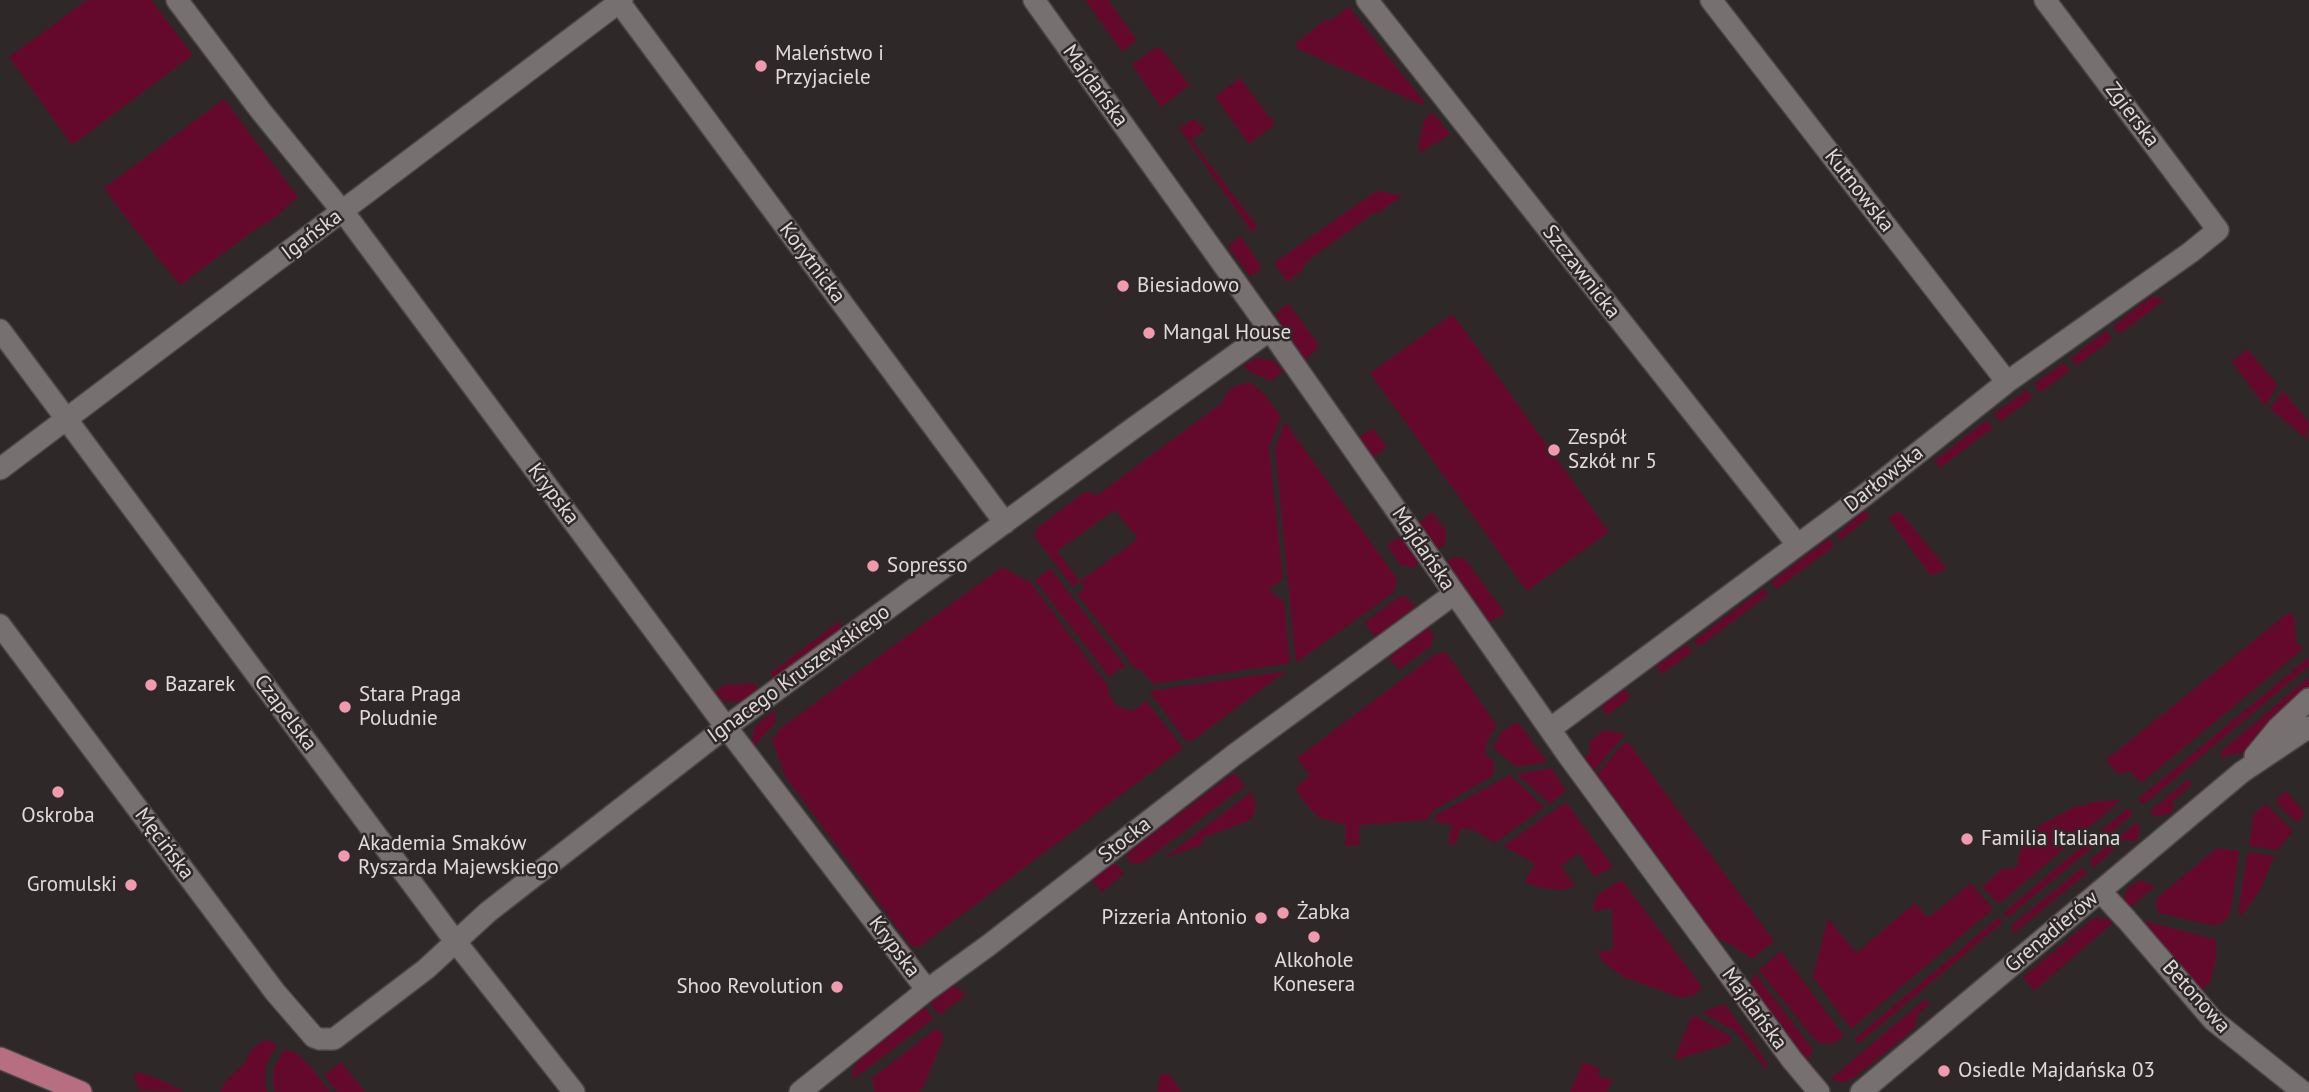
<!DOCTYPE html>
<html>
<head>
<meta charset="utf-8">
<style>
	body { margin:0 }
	canvas { display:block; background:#2e2829 }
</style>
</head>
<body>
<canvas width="2309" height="1092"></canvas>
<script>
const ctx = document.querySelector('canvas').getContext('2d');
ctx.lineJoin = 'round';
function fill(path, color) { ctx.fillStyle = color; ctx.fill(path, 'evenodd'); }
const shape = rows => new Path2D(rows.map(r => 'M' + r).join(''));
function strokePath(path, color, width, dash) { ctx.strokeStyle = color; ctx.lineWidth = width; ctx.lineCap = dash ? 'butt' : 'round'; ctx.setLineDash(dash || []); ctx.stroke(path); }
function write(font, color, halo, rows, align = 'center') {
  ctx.font = font + ' "PT Sans",sans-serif'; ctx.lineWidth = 5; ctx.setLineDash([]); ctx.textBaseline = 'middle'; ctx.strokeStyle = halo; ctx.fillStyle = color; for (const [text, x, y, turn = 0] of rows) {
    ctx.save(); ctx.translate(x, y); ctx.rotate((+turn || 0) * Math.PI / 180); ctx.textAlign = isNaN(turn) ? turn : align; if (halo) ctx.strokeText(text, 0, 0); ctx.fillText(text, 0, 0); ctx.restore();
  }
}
const green = shape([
	[87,0,151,0,193,55,72,145,9,57],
	[1085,0,1108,0,1137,40,1122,52],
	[1349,7,1425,103,1422,105,1296,48,1297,42,1325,20,1329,21],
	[1156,47,1161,49,1190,85,1161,107,1132,64],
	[1240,78,1275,124,1249,144,1215,97],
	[224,99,298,197,268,223,263,224,180,285,136,231,104,188],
	[1433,112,1450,135,1420,152,1418,146,1424,120],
	[1194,119,1205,129,1191,140,1258,227,1252,232,1179,128],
	[1376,191,1401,195,1401,197,1376,215,1375,212,1306,262,1302,271,1287,282,1274,263],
	[1241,236,1262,268,1250,277,1228,246],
	[2155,297,2165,300,2121,333,2117,332,2113,326,2149,298],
	[1288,303,1317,342,1317,350,1304,360,1275,314],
	[1453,314,1609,532,1527,591,1370,373],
	[2107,330,2112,339,2078,365,2075,364,2071,358],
	[2247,349,2278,385,2265,406,2232,362],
	[1258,358,1274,361,1283,371,1271,381,1248,371,1244,365],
	[2064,363,2070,371,2039,393,2034,384],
	[1250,382,1265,395,1281,416,1269,447,1283,579,1269,589,1274,595,1284,601,1290,663,1154,684,1141,671,1134,667,1077,594,1085,588,1080,581,1073,587,1034,536,1037,528,1085,492,1093,493,1096,496,1222,403,1228,391,1235,386],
	[1115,510,1138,539,1080,581,1057,551],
	[2027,390,2032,398,2000,422,1994,414],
	[2283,391,2309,422,2307,439,2270,409],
	[1987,420,1993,428,1940,468,1934,461],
	[1285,422,1397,579,1394,592,1296,663,1275,449],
	[1373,428,1387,448,1375,456,1372,456,1359,437],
	[1864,510,1870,516,1841,540,1836,536],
	[1432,512,1446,531,1445,545,1438,549,1419,522],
	[1896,512,1901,513,1947,569,1931,576,1888,518],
	[1401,536,1419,563,1412,568,1400,565,1387,545],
	[1828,539,1830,539,1833,547,1778,588,1775,588,1771,582],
	[1454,557,1465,559,1505,613,1490,622,1447,562],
	[1002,567,1031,583,1108,686,1109,695,1117,706,1132,711,1146,701,1181,745,1182,749,919,947,911,946,785,776,772,740,782,727],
	[1050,568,1126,667,1117,670,1110,678,1035,580],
	[1764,588,1768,595,1699,647,1693,641],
	[1400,596,1408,598,1415,607,1375,637,1364,623],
	[2288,613,2294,615,2296,642,2303,649,2141,783,2130,771,2118,774,2106,760],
	[839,621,842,629,772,679,771,673],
	[1428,627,1434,635,1431,646,1399,670,1389,657],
	[1688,644,1692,652,1662,674,1656,666],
	[1446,652,1497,726,1487,741,1485,753,1493,761,1495,768,1492,776,1431,812,1428,820,1359,825,1360,845,1345,846,1346,825,1320,818,1311,810,1295,789,1310,775,1297,758,1436,654],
	[2309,657,2309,666,2143,805,2138,799],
	[1286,671,1192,741,1186,741,1149,691],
	[2309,677,2309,686,2288,705,2242,753,2228,755,2223,759,2220,755,2220,752],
	[754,683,758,689,740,702,724,701,714,692,725,685],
	[1625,689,1631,698,1607,715,1601,707],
	[775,710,776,722,754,746,752,738,755,726],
	[1518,722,1547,762,1516,767,1493,748,1502,731],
	[1605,730,1625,734,1594,771,1584,758,1590,753,1589,742],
	[1625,742,1628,742,1774,941,1752,959,1737,948,1717,938,1597,774],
	[1552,768,1566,791,1550,804,1517,774],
	[1232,774,1237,775,1245,786,1142,863,1131,864,1127,858,1128,852],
	[1510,775,1544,807,1495,843,1475,831,1461,828,1455,845,1448,843,1452,825,1434,821,1436,815],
	[2187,780,2193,783,2173,801,2173,811,2171,813,2157,817,2149,812],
	[2286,791,2305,813,2299,821,2296,822,2277,804,2277,798],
	[1251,792,1256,805,1253,816,1246,822,1203,838,1202,845,1164,858],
	[2121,800,1999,904,1982,887,2002,869,2016,868,2022,844,2030,831,2072,808,2093,802],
	[1566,802,1613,867,1594,877,1579,853,1561,866,1575,886,1563,890,1542,888,1524,882,1535,864,1503,846],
	[2266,804,2293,831,2278,850,2249,846,2253,815],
	[2128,808,2133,814,2007,918,2003,913],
	[2137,822,2140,828,2137,841,2125,840,2093,868,2090,860],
	[2217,848,2239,851,2231,911,2224,922,2215,926,2158,913,2156,899],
	[2248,852,2274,856,2260,891,2241,916,2238,913],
	[1113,864,1118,865,1124,874,1102,892,1092,880],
	[2082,868,2088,872,2013,934,2012,925],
	[1622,880,1702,987,1695,995,1681,998,1623,977,1602,961,1598,952,1613,950,1612,908,1593,912,1594,903,1598,894],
	[2140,880,2155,886,2129,909,2124,902,2125,894,2129,887],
	[1971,883,1993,909,1851,1029,1813,977,1828,918,1856,953,1915,903,1928,918],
	[1999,917,2003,922,1858,1044,1854,1039],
	[2094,918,2108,919,2113,923,2034,991,2023,977],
	[2133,918,2214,939,2216,941,2216,959,2210,982,2201,991],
	[1781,951,1844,1036,1834,1043,1819,1043,1815,1040,1759,970],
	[1755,973,1810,1046,1813,1051,1808,1061,1750,983],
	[953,984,966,995,939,1015,929,1002],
	[1924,1000,1931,1003,1917,1015,1915,1028,1854,1078,1843,1083,1830,1079],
	[1725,1004,1761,1054,1768,1066,1765,1068,1735,1031,1702,1012],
	[925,1006,933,1019,852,1080,853,1069,863,1054],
	[1694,1015,1731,1037,1731,1040,1728,1044,1674,1060,1689,1022],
	[937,1028,944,1037,923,1088,918,1092,875,1092,872,1078],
	[266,1039,277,1045,266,1064,265,1081,267,1092,220,1092,228,1078,244,1064,252,1049],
	[285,1049,296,1053,311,1067,330,1092,275,1092,273,1083,274,1067],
	[341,1062,365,1092,337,1092,324,1075],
	[1583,1062,1600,1069,1598,1076,1613,1080,1607,1092,1570,1092],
	[139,1072,158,1079,185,1092,139,1090,134,1077,135,1073],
	[1161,1073,1170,1075,1181,1092,1157,1092]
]);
const minor = shape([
	[177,0,260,110,351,222,726,727,927,990],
	[1034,0,1270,330,1570,758,1792,1060,1819,1092],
	[1367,0,1797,544],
	[1711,0,2007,382],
	[619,2,1005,523],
	[0,330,455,941,574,1092],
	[0,469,622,0],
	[0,625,275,992,314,1037,320,1039,334,1039,426,969,488,912,726,727,1135,427,1270,330],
	[1550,729,1865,495,2007,382,2191,252,2218,230,2045,0],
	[2255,756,2278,728,2309,699],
	[2100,891,2127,920,2213,1020,2303,1092],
	[800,1092,927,990,989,945,1234,755,1454,594],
	[1861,1092,2242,772,2309,727]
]);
const major = shape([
	[0,1058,81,1092]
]);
const markers = [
	[761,66,7,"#f29aad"],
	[1123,286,7,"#f29aad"],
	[1149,333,7,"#f29aad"],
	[1554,450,7,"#f29aad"],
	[873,566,7,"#f29aad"],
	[151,685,7,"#f29aad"],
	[345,707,7,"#f29aad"],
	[58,792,7,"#f29aad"],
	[1967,839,7,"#f29aad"],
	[344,856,7,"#f29aad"],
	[131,885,7,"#f29aad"],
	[1283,913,7,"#f29aad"],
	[1261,918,7,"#f29aad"],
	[1314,937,7,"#f29aad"],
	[837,987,7,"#f29aad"],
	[1944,1071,7,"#f29aad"]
];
const poiNames = [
	["Maleństwo i",775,54],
	["Przyjaciele",775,78],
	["Biesiadowo",1137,286],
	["Mangal House",1163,333],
	["Zespół",1568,438],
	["Szkół nr 5",1568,462],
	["Sopresso",887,566],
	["Bazarek",165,685],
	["Stara Praga",359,695],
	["Poludnie",359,719],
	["Oskroba",58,816,"center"],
	["Familia Italiana",1981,839],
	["Akademia Smaków",358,844],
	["Ryszarda Majewskiego",358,868],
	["Gromulski",117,885,"right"],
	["Żabka",1297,913],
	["Pizzeria Antonio",1247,918,"right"],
	["Alkohole",1314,961,"center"],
	["Konesera",1314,985,"center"],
	["Shoo Revolution",823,987,"right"],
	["Osiedle Majdańska 03",1958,1071]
];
const streetNames = [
	["Majdańska",1095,86,54],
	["Zgierska",2132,115,53],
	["Kutnowska",1859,191,52],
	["Igańska",312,235,-37],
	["Korytnicka",812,263,53],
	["Szczawnicka",1581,272,52],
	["Darłowska",1884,479,-38],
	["Krypska",553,494,53],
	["Majdańska",1423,549,56],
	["Ignacego Kruszewskiego",799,674,-36],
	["Czapelska",285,713,53],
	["Stocka",1125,840,-38],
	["Męcińska",164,844,53],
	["Grenadierów",2052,932,-40],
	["Krypska",894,947,53],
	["Betonowa",2196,997,48],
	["Majdańska",1754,1009,54]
];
fill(green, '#65092c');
strokePath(minor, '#4b4647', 24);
strokePath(major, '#4b4647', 24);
strokePath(minor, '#777071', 21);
strokePath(major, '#b76e80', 21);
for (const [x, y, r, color] of markers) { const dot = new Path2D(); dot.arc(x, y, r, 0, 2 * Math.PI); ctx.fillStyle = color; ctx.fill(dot); strokePath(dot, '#2e2829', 2.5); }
write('21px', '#e0dcdc', '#2e2829', poiNames, 'left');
write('21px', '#e0dcdc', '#2e2829', streetNames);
</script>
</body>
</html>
